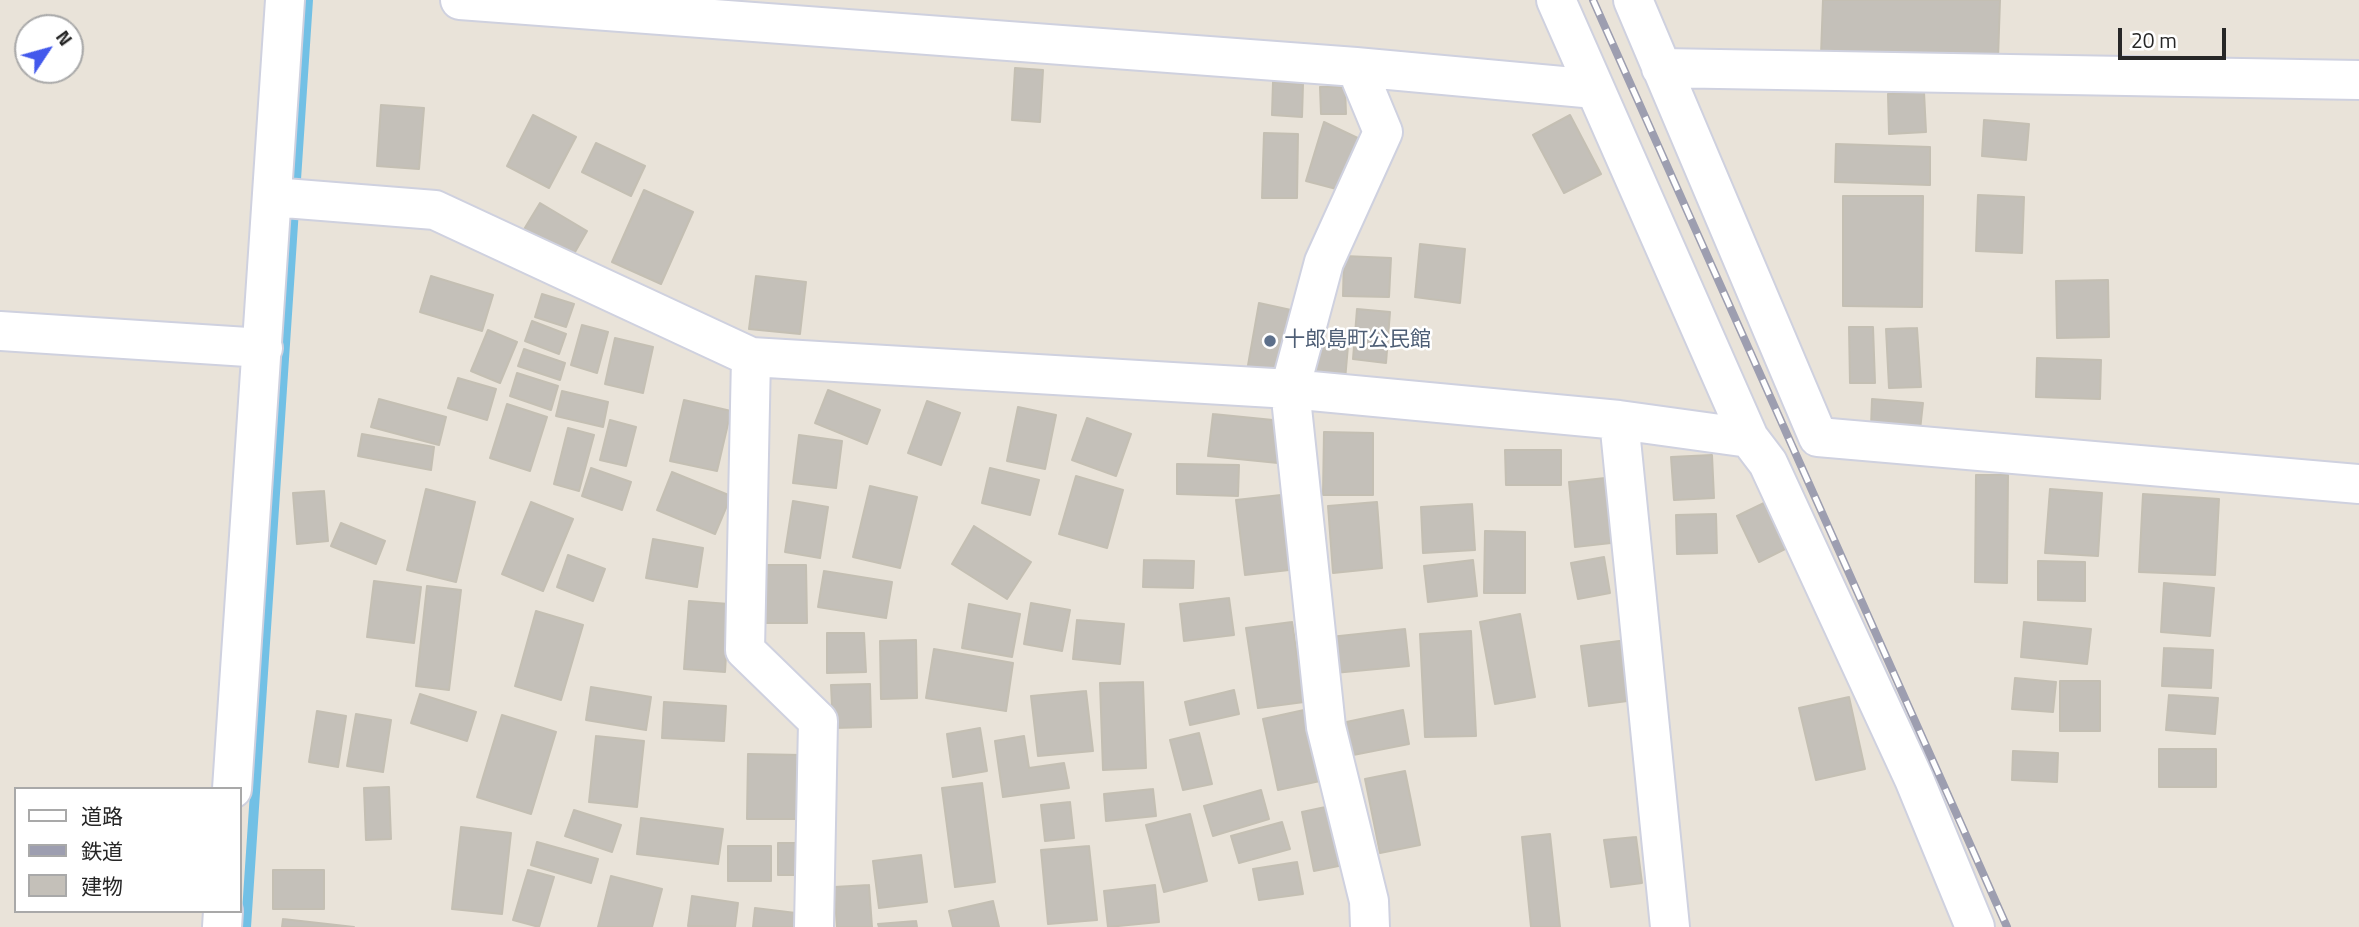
<!DOCTYPE html>
<html>
<head>
<meta charset="utf-8">
<style>
	body { margin:0 }
	#map { position:relative; width:2359px; height:927px; overflow:hidden; background:#e9e3d9; font-family:"Titillium Web","Noto Sans JP",sans-serif }
	canvas { display:block }
	.legend { position:absolute; left:14px; top:787px; width:228px; height:126px; box-sizing:border-box; background:#fff; border:2px solid #a9a9a9; margin:0; padding:9px 12px; list-style:none; font-size:21px; color:#272727 }
	.legend li { display:flex; align-items:center; gap:14px; height:35px }
	.legend b { width:35px; border:2px solid #a9a9a9 }
	.north { position:absolute; left:14px; top:14px; width:70px; height:70px; box-sizing:border-box; background:#fff; border:2px solid #a9a9a9; border-radius:50%; rotate:54deg; font-size:19px; font-weight:700; line-height:28px; text-align:center; color:#272727 }
	.north::after { content:''; display:block; margin:auto; width:24px; height:32px; background:#4359ec; clip-path:polygon(50% 0,100% 100%,50% 72%,0 100%) }
	.scale { position:absolute; left:2118px; top:28px; width:108px; height:32px; box-sizing:border-box; border:4px solid #272727; border-top:0; padding-left:9px; font-size:21px; line-height:24px; white-space:nowrap; color:#272727; -webkit-text-stroke:5px #fff; paint-order:stroke }
</style>
</head>
<body>
<div id="map">
<canvas width="2359" height="927"></canvas>
<ul class="legend">
<li><b style="height:9px;background:#fff"></b>道路</li>
<li><b style="height:9px;background:#9d9eb0"></b>鉄道</li>
<li><b style="height:19px;background:#c4c0b9"></b>建物</li>
</ul>
<div class="north">N</div>
<div class="scale">20 m</div>
</div>
<script>
const ctx = document.querySelector('canvas').getContext('2d');
ctx.lineJoin = 'round';
const shape = rows => new Path2D(rows.map(r => 'M' + r).join(''));
function strokePath(path, color, width, dash) { ctx.strokeStyle = color; ctx.lineWidth = width; ctx.lineCap = dash ? 'butt' : 'round'; ctx.setLineDash(dash || []); ctx.stroke(path); }
function fill(path, color) { ctx.fillStyle = color; ctx.fill(path, 'evenodd'); }
function write(font, color, halo, rows, align = 'center') {
  ctx.font = font + ' "Titillium Web","Noto Sans JP",sans-serif'; ctx.lineWidth = 5; ctx.setLineDash([]); ctx.textBaseline = 'middle'; ctx.strokeStyle = halo; ctx.fillStyle = color; for (const [text, x, y, turn = 0] of rows) {
    ctx.save(); ctx.translate(x, y); ctx.rotate((+turn || 0) * Math.PI / 180); ctx.textAlign = isNaN(turn) ? turn : align; if (halo) ctx.strokeText(text, 0, 0); ctx.fillText(text, 0, 0); ctx.restore();
  }
}
const stream = shape([
	[246,927,308,0]
]);
const building = shape([
	[1823,0,2000,0,1998,59,1821,55,1823,0],
	[1015,68,1043,70,1040,122,1012,120,1015,68],
	[1273,82,1303,84,1302,117,1272,115,1273,82],
	[1320,87,1345,87,1346,114,1321,114,1320,87],
	[1924,92,1926,132,1889,134,1888,94,1924,92],
	[381,105,424,108,419,169,377,166,381,105],
	[533,115,576,137,549,188,507,166,533,115],
	[1570,115,1601,174,1564,193,1533,135,1570,115],
	[1984,120,2029,124,2026,160,1982,156,1984,120],
	[1324,122,1364,141,1344,191,1306,181,1324,122],
	[1264,133,1298,134,1297,198,1262,198,1264,133],
	[596,143,645,166,631,196,582,172,596,143],
	[1836,144,1930,147,1930,185,1835,182,1836,144],
	[644,190,693,212,661,284,612,262,644,190],
	[1978,195,2024,197,2022,253,1976,251,1978,195],
	[1843,196,1923,196,1922,307,1843,306,1843,196],
	[540,203,587,231,571,259,523,231,540,203],
	[1420,244,1465,249,1460,303,1415,297,1420,244],
	[1344,256,1391,258,1389,297,1343,296,1344,256],
	[431,276,493,295,482,331,420,312,431,276],
	[756,276,806,282,800,334,749,329,756,276],
	[2108,280,2109,337,2057,338,2056,281,2108,280],
	[542,294,574,304,566,327,535,317,542,294],
	[1259,303,1291,310,1283,375,1247,371,1259,303],
	[1357,309,1390,312,1386,363,1353,359,1357,309],
	[532,321,566,334,559,354,525,341,532,321],
	[582,325,608,332,597,373,571,365,582,325],
	[1849,327,1873,327,1875,383,1850,383,1849,327],
	[1917,328,1921,387,1889,388,1886,329,1917,328],
	[488,330,517,342,500,383,471,371,488,330],
	[615,338,653,347,643,393,605,384,615,338],
	[1306,342,1348,346,1345,380,1303,376,1306,342],
	[524,349,565,363,560,380,518,366,524,349],
	[2037,358,2101,360,2100,399,2036,397,2037,358],
	[517,373,558,386,551,410,510,396,517,373],
	[458,378,496,389,487,420,448,408,458,378],
	[828,390,880,410,867,444,815,423,828,390],
	[562,391,608,402,603,427,556,416,562,391],
	[379,399,446,417,439,445,371,427,379,399],
	[1872,399,1923,403,1920,430,1871,427,1872,399],
	[684,400,731,411,717,471,670,461,684,400],
	[927,401,960,413,941,465,908,453,927,401],
	[507,404,547,417,530,471,490,458,507,404],
	[1018,407,1056,415,1045,469,1007,461,1018,407],
	[1213,414,1283,421,1278,463,1208,456,1213,414],
	[1087,418,1131,434,1116,476,1072,460,1087,418],
	[610,420,636,427,626,466,600,460,610,420],
	[568,428,594,435,579,491,554,484,568,428],
	[1324,432,1373,433,1373,495,1323,495,1324,432],
	[362,434,434,447,431,470,358,456,362,434],
	[799,435,842,441,836,488,793,483,799,435],
	[1505,450,1561,450,1561,485,1506,485,1505,450],
	[1712,455,1714,498,1674,500,1671,457,1712,455],
	[1177,464,1239,465,1238,496,1177,494,1177,464],
	[591,468,631,482,622,510,582,496,591,468],
	[990,468,1039,480,1030,515,982,503,990,468],
	[672,472,731,496,715,534,657,510,672,472],
	[1976,475,2008,475,2007,583,1975,582,1976,475],
	[1076,476,1123,490,1107,548,1059,534,1076,476],
	[1605,478,1611,543,1575,547,1569,482,1605,478],
	[870,486,917,497,900,568,853,557,870,486],
	[426,489,475,502,456,582,407,570,426,489],
	[2050,489,2102,493,2098,556,2045,553,2050,489],
	[324,491,328,541,297,544,293,493,324,491],
	[2143,494,2219,499,2215,575,2139,572,2143,494],
	[1281,495,1289,570,1245,575,1236,500,1281,495],
	[793,501,828,507,820,558,785,552,793,501],
	[531,502,573,519,543,591,502,574,531,502],
	[1377,502,1382,568,1333,573,1328,506,1377,502],
	[1764,503,1787,548,1759,562,1737,516,1764,503],
	[1472,504,1475,550,1423,553,1421,507,1472,504],
	[1716,514,1717,553,1677,554,1676,515,1716,514],
	[341,523,385,541,376,564,331,546,341,523],
	[974,526,1031,562,1007,599,952,564,974,526],
	[1485,531,1525,532,1525,593,1484,593,1485,531],
	[653,539,703,548,697,587,646,578,653,539],
	[568,555,605,569,593,601,557,587,568,555],
	[1604,557,1610,593,1578,599,1571,563,1604,557],
	[1144,560,1194,561,1193,588,1143,587,1144,560],
	[1473,560,1477,596,1428,602,1424,566,1473,560],
	[2038,561,2085,562,2085,601,2038,600,2038,561],
	[761,565,806,565,807,623,762,623,761,565],
	[824,571,892,582,886,618,818,607,824,571],
	[374,581,421,587,414,643,367,637,374,581],
	[2164,583,2214,588,2210,636,2161,632,2164,583],
	[427,586,461,590,449,690,416,686,427,586],
	[1229,598,1234,635,1184,641,1180,604,1229,598],
	[689,601,729,604,725,672,684,669,689,601],
	[1031,603,1070,610,1062,651,1024,644,1031,603],
	[969,604,1020,614,1012,657,962,648,969,604],
	[536,611,583,625,561,700,515,686,536,611],
	[1520,614,1535,697,1495,704,1480,622,1520,614],
	[1077,620,1124,624,1120,664,1073,659,1077,620],
	[1292,622,1304,702,1258,708,1246,628,1292,622],
	[2024,622,2091,629,2087,664,2021,657,2024,622],
	[1405,629,1409,666,1334,673,1330,637,1405,629],
	[1471,631,1476,736,1425,737,1420,634,1471,631],
	[827,633,864,633,866,672,827,673,827,633],
	[916,640,917,698,881,699,880,641,916,640],
	[1627,640,1635,700,1589,706,1581,646,1627,640],
	[2164,648,2213,650,2211,688,2162,686,2164,648],
	[934,649,1013,663,1006,711,926,698,934,649],
	[2015,678,2056,682,2053,712,2012,709,2015,678],
	[2060,681,2100,681,2100,731,2060,731,2060,681],
	[1143,682,1146,768,1103,770,1100,683,1143,682],
	[870,684,871,727,833,728,831,685,870,684],
	[591,687,651,697,646,730,586,720,591,687],
	[1234,690,1239,714,1190,725,1185,702,1234,690],
	[1086,691,1093,751,1038,756,1031,696,1086,691],
	[420,694,476,712,467,741,411,723,420,694],
	[2169,695,2218,698,2215,734,2166,730,2169,695],
	[1849,697,1865,769,1816,780,1799,708,1849,697],
	[664,702,726,706,724,741,662,738,664,702],
	[1304,710,1320,781,1278,790,1263,719,1304,710],
	[1403,710,1409,744,1343,757,1337,724,1403,710],
	[317,711,346,716,338,767,309,762,317,711],
	[356,714,391,720,383,772,347,766,356,714],
	[502,715,556,732,531,814,477,797,502,715],
	[980,728,987,771,953,777,947,734,980,728],
	[1199,733,1212,784,1183,790,1170,740,1199,733],
	[596,736,644,741,637,807,589,802,596,736],
	[1024,736,1029,768,1064,763,1069,788,1003,797,995,741,1024,736],
	[2159,749,2216,749,2216,787,2159,787,2159,749],
	[2013,751,2058,753,2057,782,2012,780,2013,751],
	[748,754,802,755,802,819,747,819,748,754],
	[1405,771,1420,845,1380,853,1365,779,1405,771],
	[982,783,995,882,955,887,942,788,982,783],
	[389,787,391,839,366,840,364,788,389,787],
	[1153,789,1156,816,1106,821,1104,794,1153,789],
	[1261,790,1269,819,1213,836,1204,806,1261,790],
	[1070,802,1074,838,1045,841,1041,805,1070,802],
	[1335,805,1348,864,1314,871,1302,812,1335,805],
	[574,810,621,825,612,852,565,836,574,810],
	[1190,814,1207,881,1164,892,1146,825,1190,814],
	[641,818,723,829,718,864,637,854,641,818],
	[1282,822,1290,849,1239,863,1231,836,1282,822],
	[461,827,511,833,502,914,452,909,461,827],
	[1550,834,1560,927,1531,927,1522,837,1550,834],
	[1636,837,1642,883,1611,887,1604,840,1636,837],
	[537,842,598,859,591,883,531,865,537,842],
	[778,843,804,843,805,875,778,875,778,843],
	[728,846,771,846,771,881,728,881,728,846],
	[1089,846,1097,920,1048,924,1041,850,1089,846],
	[921,855,927,902,879,908,873,861,921,855],
	[1297,862,1303,894,1259,900,1253,869,1297,862],
	[273,870,324,870,324,909,273,909,273,870],
	[528,870,554,877,539,927,513,920,528,870],
	[611,876,662,889,652,927,598,927,611,876],
	[869,885,872,927,837,927,834,887,869,885],
	[1155,885,1159,922,1108,927,1104,891,1155,885],
	[692,896,738,903,735,927,688,926,692,896],
	[993,901,999,927,953,927,949,911,993,901],
	[755,908,804,914,802,927,753,927,755,908],
	[283,919,354,927,282,927,283,919],
	[916,921,917,927,879,927,878,924,916,921]
]);
const minor = shape([
	[460,0,1356,67,1595,89],
	[1556,0,1749,438,1768,463,1914,779,1975,927],
	[1633,0,1818,437,2359,484],
	[1356,67,1383,132,1324,262,1290,389,1326,727,1369,901,1370,927],
	[1661,68,2359,80],
	[272,197,435,210,751,357,1290,389,1619,420,1749,438],
	[0,331,263,348],
	[751,357,745,650,818,721,814,927],
	[1619,420,1670,927],
	[232,789,285,0],
	[222,927,223,911]
]);
const rail = shape([
	[1593,0,2007,927]
]);
const markers = [
	[1270,341,7,"#5c6f8a"]
];
const serviceNames = [
	["十郎島町公民館",1284,341]
];
strokePath(stream, '#72c0e5', 10);
fill(building, '#c4c0b9');
strokePath(building, '#c4bfb3', 2);
strokePath(minor, '#cfd1df', 42);
strokePath(minor, '#fff', 38);
strokePath(rail, '#9d9eb0', 8);
strokePath(rail, '#fff', 5, [16]);
for (const [x, y, r, color] of markers) { const dot = new Path2D(); dot.arc(x, y, r, 0, 2 * Math.PI); ctx.fillStyle = color; ctx.fill(dot); strokePath(dot, '#fff', 2.5); }
write('21px', '#4e5e75', '#fff', serviceNames, 'left');
</script>
</body>
</html>
